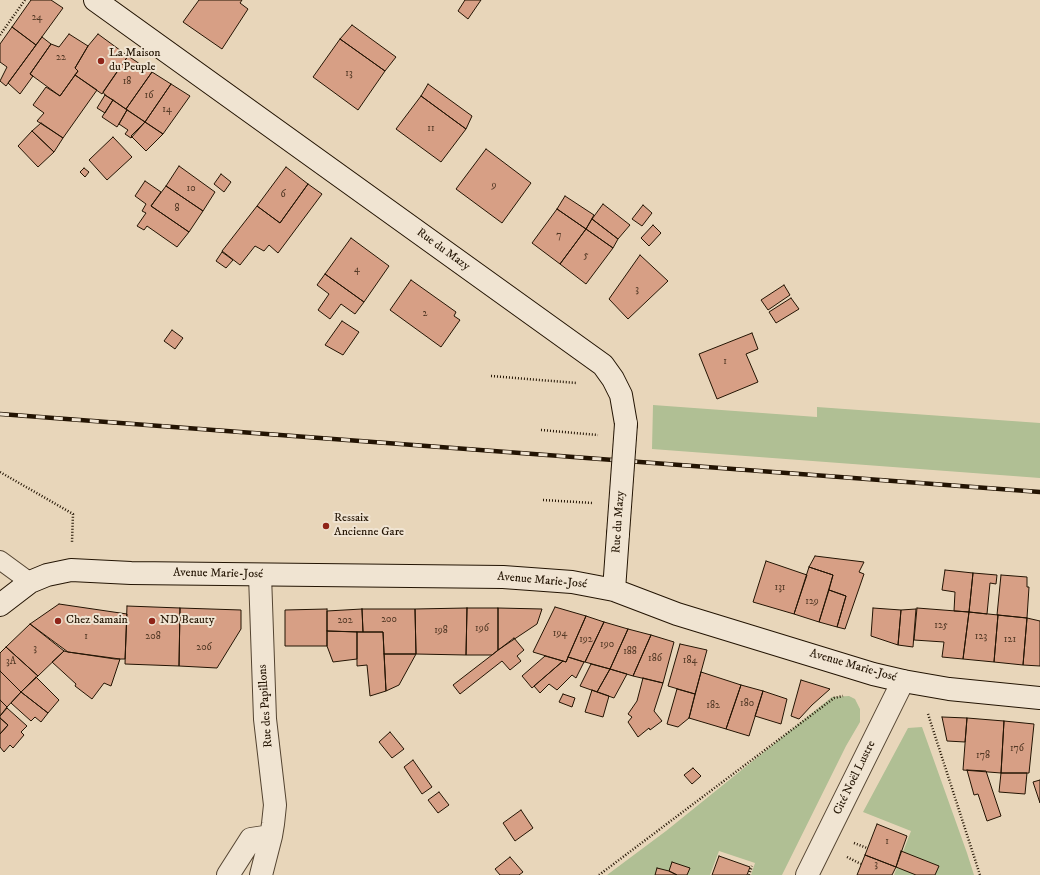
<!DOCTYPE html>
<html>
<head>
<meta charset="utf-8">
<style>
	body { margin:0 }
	canvas { display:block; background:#e8d6ba }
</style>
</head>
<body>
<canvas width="1040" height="875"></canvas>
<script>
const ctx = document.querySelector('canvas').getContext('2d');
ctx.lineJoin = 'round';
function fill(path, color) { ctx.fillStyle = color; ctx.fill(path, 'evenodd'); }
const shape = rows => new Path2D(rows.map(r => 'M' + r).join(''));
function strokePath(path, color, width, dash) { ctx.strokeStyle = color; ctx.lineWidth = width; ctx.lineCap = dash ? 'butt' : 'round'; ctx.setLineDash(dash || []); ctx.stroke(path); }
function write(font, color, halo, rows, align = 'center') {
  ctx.font = font + ' "IM FELL DW Pica",serif'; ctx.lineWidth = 4; ctx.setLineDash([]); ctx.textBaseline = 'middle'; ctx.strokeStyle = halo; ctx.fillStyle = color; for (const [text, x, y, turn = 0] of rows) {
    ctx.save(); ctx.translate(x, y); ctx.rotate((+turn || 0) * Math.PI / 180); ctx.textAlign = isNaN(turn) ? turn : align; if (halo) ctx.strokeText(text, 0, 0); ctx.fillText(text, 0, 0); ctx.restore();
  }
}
const green = shape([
	[653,405,817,417,817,407,1040,423,1040,478,652,449],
	[849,696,855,699,860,709,860,722,846,746,782,875,751,875,755,863,719,851,710,875,607,875,666,831,832,697],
	[922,727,967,853,974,875,894,875,911,831,863,812,908,728]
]);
const building = shape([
	[31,0,51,0,63,8,36,45,12,27,31,0],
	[199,0,242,0,240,3,248,9,222,49,183,22,199,0],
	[465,0,481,0,468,19,458,11,465,0],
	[352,25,396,57,385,71,340,39,352,25],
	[12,27,36,45,6,86,0,81,7,67,0,62,0,44,12,27],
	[69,34,88,46,75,68,78,71,60,96,30,74,51,44,59,47,69,34],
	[98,34,128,56,102,94,75,75,78,71,75,68,88,46,98,34],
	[42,37,51,44,30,74,33,76,20,94,8,83,42,37],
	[340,39,385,71,358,110,313,77,340,39],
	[128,56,152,72,126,109,105,95,103,92,128,56],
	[152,72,171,84,145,122,126,109,152,72],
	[75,75,97,90,63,138,37,121,44,113,33,105,46,87,60,96,75,75],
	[171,84,190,96,163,134,145,122,171,84],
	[428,84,472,116,466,129,421,96,428,84],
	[105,95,113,100,105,113,97,108,105,95],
	[421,96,466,129,441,162,396,129,421,96],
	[113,100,127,110,117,127,102,117,113,100],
	[127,110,145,122,131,138,125,134,128,130,119,124,127,110],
	[145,122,163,134,146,151,131,136,145,122],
	[41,123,63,138,54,152,32,131,41,123],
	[32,131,54,152,38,167,18,146,32,131],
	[113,137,132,157,107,180,89,160,113,137],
	[486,149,531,183,502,223,456,189,486,149],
	[179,166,215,192,203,211,166,186,179,166],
	[286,167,308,184,280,223,257,206,286,167],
	[84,168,89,172,85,177,80,172,84,168],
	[221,174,231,182,224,192,214,184,221,174],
	[145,181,161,192,151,206,189,232,177,247,147,226,144,230,137,226,146,213,142,211,146,204,135,196,145,181],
	[308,184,322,194,278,253,269,245,264,251,255,246,240,265,222,251,257,206,280,223,308,184],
	[166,186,203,211,189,232,151,206,166,186],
	[565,196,594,215,586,229,557,209,565,196],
	[603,204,630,225,618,239,592,219,603,204],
	[643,205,652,213,642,226,632,219,643,205],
	[557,209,586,229,560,264,532,243,557,209],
	[592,219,618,239,613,248,586,229,592,219],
	[653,225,661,233,649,246,641,238,653,225],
	[586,229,613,248,586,284,560,264,586,229],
	[351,238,389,266,364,302,325,274,351,238],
	[222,252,233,260,226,268,216,261,222,252],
	[640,255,668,281,628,319,609,299,640,255],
	[325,274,364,302,355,314,341,304,330,319,318,310,329,294,317,285,325,274],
	[411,280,456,312,454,316,460,320,441,347,390,310,411,280],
	[784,285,790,295,768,310,761,300,784,285],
	[791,298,799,309,776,323,769,312,791,298],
	[342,321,359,332,343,355,325,345,342,321],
	[172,330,183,338,175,349,164,341,172,330],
	[752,333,758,349,746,354,758,382,717,399,699,354,752,333],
	[815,556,864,562,859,572,864,574,845,629,837,627,846,596,829,590,833,575,809,567,815,556],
	[766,561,807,575,794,614,753,602,766,561],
	[809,567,833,575,819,622,794,614,809,567],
	[945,570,973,573,969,612,954,611,955,592,942,590,945,570],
	[973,573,997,575,996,584,990,583,987,614,969,612,973,573],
	[1001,575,1027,577,1027,587,1029,587,1027,618,997,615,1001,575],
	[829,590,846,596,837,627,819,622,829,590],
	[59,604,127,614,125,659,115,659,68,652,30,624,59,604],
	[127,606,180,608,179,666,125,664,127,606],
	[555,607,586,616,566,662,533,652,555,607],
	[180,608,241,610,241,629,217,668,179,666,180,608],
	[467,608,466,655,416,654,415,609,467,608],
	[467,608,498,608,498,650,492,655,466,655,467,608],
	[498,608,542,609,537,624,498,650,498,608],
	[873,608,901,610,898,645,871,636,873,608],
	[917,608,969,612,963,659,942,657,944,642,914,640,917,608],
	[327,609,327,646,285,646,285,610,327,609],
	[362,609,363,632,327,631,327,611,362,609],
	[362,609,415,609,416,654,384,654,383,632,363,632,362,609],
	[916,609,913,647,898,645,901,610,916,609],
	[969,612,998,615,994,662,963,659,969,612],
	[998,615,1027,618,1023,665,994,662,998,615],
	[586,616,604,622,585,662,584,662,568,657,586,616],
	[1027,618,1040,621,1040,666,1023,665,1027,618],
	[604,622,628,629,610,669,585,662,604,622],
	[30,624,64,651,38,676,6,647,30,624],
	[628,629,651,635,633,676,610,669,628,629],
	[327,631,357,632,357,659,333,662,327,646,327,631],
	[357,632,383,632,386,691,370,696,367,665,357,666,357,632],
	[651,635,674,642,663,683,633,676,651,635],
	[514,638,524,650,517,656,521,661,510,670,502,661,460,694,453,685,514,638],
	[680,644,707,650,695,694,668,686,680,644],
	[6,647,38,676,21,692,0,671,0,653,6,647],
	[64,651,68,652,120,659,111,686,104,683,92,699,75,686,76,684,52,662,64,651],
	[384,654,416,654,399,685,386,691,384,654],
	[545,656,563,661,532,688,522,676,545,656],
	[568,657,584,662,576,678,572,675,557,690,549,684,540,693,534,686,563,661,566,662,568,657],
	[591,664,610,669,597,692,580,686,591,664],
	[610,669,627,674,614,698,597,692,610,669],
	[0,671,21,692,7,707,0,700,0,671],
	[701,672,741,685,726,729,689,718,701,672],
	[36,677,59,700,48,713,21,692,36,677],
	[643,678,663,683,654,711,662,721,650,730,649,728,638,737,628,722,632,717,628,714,637,701,643,678],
	[801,680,830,689,812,705,799,719,791,716,801,680],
	[741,685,763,691,749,736,726,729,741,685],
	[677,689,695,694,689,718,678,727,667,724,677,689],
	[592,690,609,696,603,717,585,712,592,690],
	[763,691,787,699,781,724,755,716,763,691],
	[21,692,48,713,41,722,35,717,31,721,11,703,21,692],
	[563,694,575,698,572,707,559,702,563,694],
	[0,700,7,707,0,716,0,700],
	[7,708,27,726,21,732,24,735,13,748,10,745,4,752,0,747,0,734,8,725,0,718,0,716,7,708],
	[942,717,967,718,965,742,947,741,942,717],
	[0,718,8,725,0,734,0,718],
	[967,718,1004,721,1001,773,963,770,967,718],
	[1004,721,1034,724,1029,773,1001,773,1004,721],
	[390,732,404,749,392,758,379,742,390,732],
	[413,760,432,787,422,794,404,767,413,760],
	[693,768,701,776,692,784,684,775,693,768],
	[967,770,986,771,1001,816,987,821,978,794,974,795,967,770],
	[1001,773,1027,773,1025,794,999,792,1001,773],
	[1040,780,1040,803,1033,782,1040,780],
	[439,792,449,805,438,813,428,800,439,792],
	[521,810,533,828,515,841,503,823,521,810],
	[877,824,907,836,896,867,865,855,877,824],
	[901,851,939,866,935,875,916,875,896,867,901,851],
	[865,855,896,867,892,875,857,875,865,855],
	[719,856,750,867,747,875,712,875,719,856],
	[510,857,523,872,519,875,500,875,495,869,510,857],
	[672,862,690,868,687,875,677,875,669,871,672,862],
	[657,868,669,871,677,875,655,875,657,868]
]);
const path = shape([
	[0,35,25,0],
	[491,376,577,383],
	[541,430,598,435],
	[0,472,73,514,72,542],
	[543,500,593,503],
	[928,714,980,875],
	[854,843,867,848],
	[847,857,861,864],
	[599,875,834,698,843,696],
	[749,875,752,866]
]);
const lane = shape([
	[0,560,30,582]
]);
const street = shape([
	[228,875,251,839,271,836,273,824,275,805,265,719,260,575],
	[261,875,271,836],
	[807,875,903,681]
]);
const secondary = shape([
	[95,0,603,365,613,379,621,395,626,424],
	[614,590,618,534],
	[0,605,30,582,47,575,71,570,131,573,503,577,572,582,614,590,677,614,873,674,903,681,949,689,1040,698]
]);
const rail = shape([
	[0,414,1040,492]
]);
const secondaryBridge = shape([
	[618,534,626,424]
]);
const markers = [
	[101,61,4,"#8f2418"],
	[326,526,4,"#8f2418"],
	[58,621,4,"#8f2418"],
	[152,621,4,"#8f2418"]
];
const numberNames = [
	["24",37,18],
	["22",61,58],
	["13",349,74],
	["18",127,82],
	["16",149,96],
	["14",167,110],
	["11",431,129],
	["9",494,186],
	["10",191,189],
	["6",283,195],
	["8",177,209],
	["7",559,236],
	["5",586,256],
	["4",357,270],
	["3",637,290],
	["2",425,314],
	["1",725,362],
	["131",780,588],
	["129",812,602],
	["200",389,620],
	["202",345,621],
	["125",941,626],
	["196",482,629],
	["198",441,631],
	["194",560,634],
	["1",86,637],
	["208",153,637],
	["123",981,637],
	["192",586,640],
	["121",1010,640],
	["190",607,645],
	["206",204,648],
	["3",35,649],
	["188",630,652],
	["186",655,659],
	["184",690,661],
	["3A",11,662],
	["180",747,704],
	["182",713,706],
	["176",1017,749],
	["178",983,756],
	["1",887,842],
	["3",876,865]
];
const poiNames = [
	["La Maison",109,54],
	["du Peuple",109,68],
	["Ressaix",334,519],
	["Ancienne Gare",334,533],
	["Chez Samain",66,621],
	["ND Beauty",160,621]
];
const streetNames = [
	["Rue du Mazy",443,250,36],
	["Rue du Mazy",619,522,-86],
	["Avenue Marie-José",218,574,1],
	["Avenue Marie-José",542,581,5],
	["Avenue Marie-José",853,666,16],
	["Rue des Papillons",266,706,-94],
	["Cité Noël Lustre",855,778,-64]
];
fill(green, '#b0bf94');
fill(building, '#d79f85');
strokePath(building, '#231403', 1);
strokePath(lane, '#544431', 20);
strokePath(street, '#544431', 24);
strokePath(secondary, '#231403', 24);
strokePath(path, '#231403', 2.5, [1, 2]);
strokePath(lane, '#f0e4d2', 18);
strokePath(street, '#f0e4d2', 22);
strokePath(secondary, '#f0e4d2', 22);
strokePath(rail, '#231403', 4.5);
strokePath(rail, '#f0e4d2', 3, [9]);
strokePath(secondaryBridge, '#231403', 24, []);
strokePath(secondaryBridge, '#f0e4d2', 22);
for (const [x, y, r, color] of markers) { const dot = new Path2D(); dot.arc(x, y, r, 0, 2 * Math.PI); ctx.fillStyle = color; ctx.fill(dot); strokePath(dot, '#f0e4d2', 1.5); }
write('10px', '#503724', null, numberNames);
write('12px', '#231403', '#f0e4d2', poiNames, 'left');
write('12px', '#231403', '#f0e4d2', streetNames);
</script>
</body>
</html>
